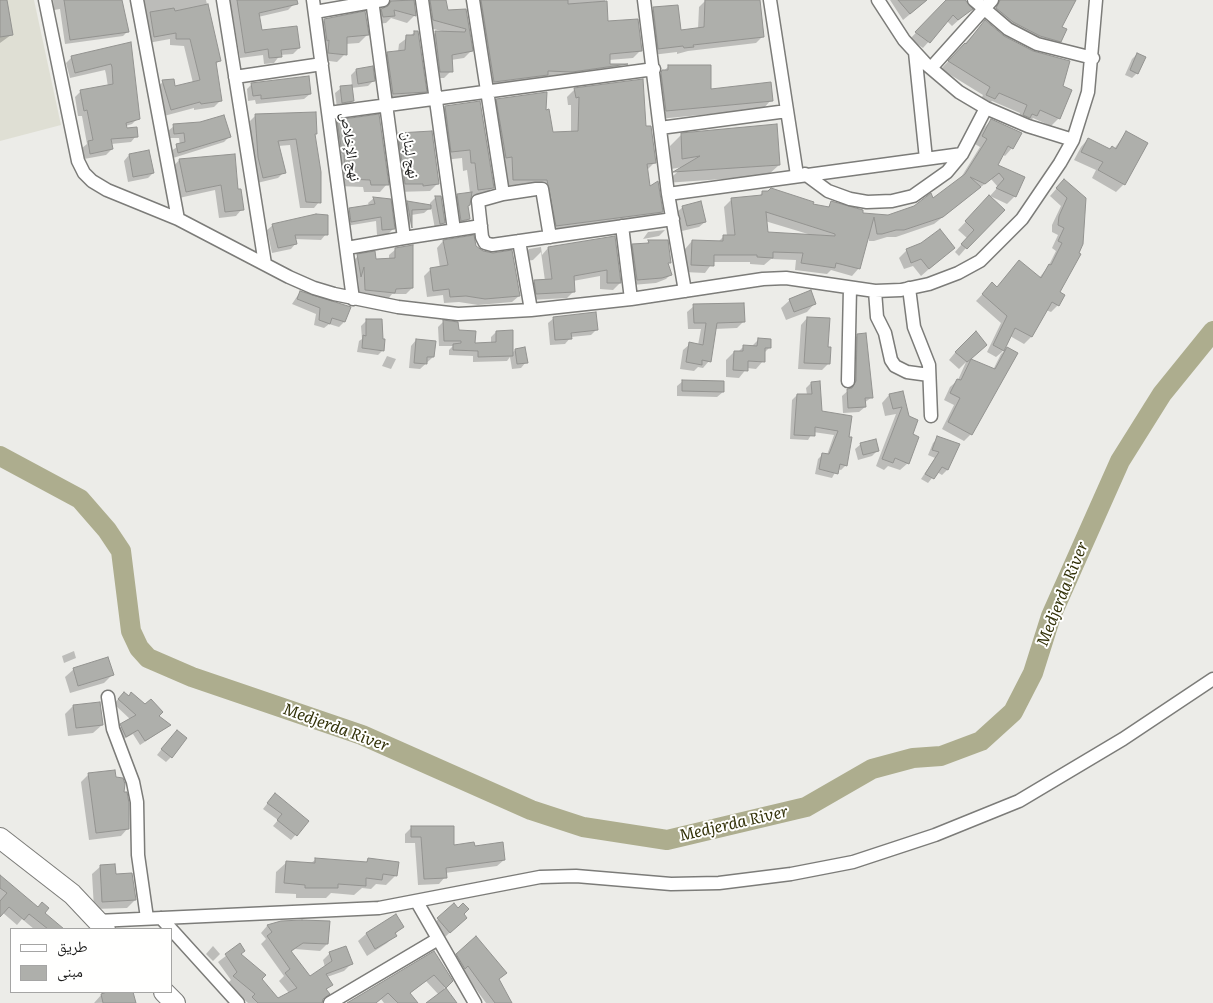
<!DOCTYPE html>
<html>
<head>
<meta charset="utf-8">
<style>
	body { margin:0 }
	#map { position:relative; width:1213px; height:1003px; overflow:hidden; background:#ecece8; font-family:Literata,"Noto Naskh Arabic",serif }
	canvas { display:block }
	.legend { position:absolute; left:10px; top:928px; width:162px; height:65px; box-sizing:border-box; background:#fffffe; border:1px solid #a5a5a4; margin:0; padding:6px 9px; list-style:none; font-size:15px; color:#1d1d1c }
	.legend li { display:flex; align-items:center; gap:10px; height:25px }
	.legend b { width:25px; border:1px solid #a5a5a4 }
</style>
</head>
<body>
<div id="map">
<canvas width="1213" height="1003"></canvas>
<ul class="legend">
<li><b style="height:6px;background:#fff"></b>طريق</li>
<li><b style="height:14px;background:#aeafab"></b>مبنى</li>
</ul>
</div>
<script>
const ctx = document.querySelector('canvas').getContext('2d');
ctx.lineJoin = 'round';
function fill(path, color) { ctx.fillStyle = color; ctx.fill(path, 'evenodd'); }
const shape = rows => new Path2D(rows.map(r => 'M' + r).join(''));
function strokePath(path, color, width, dash) { ctx.strokeStyle = color; ctx.lineWidth = width; ctx.lineCap = dash ? 'butt' : 'round'; ctx.setLineDash(dash || []); ctx.stroke(path); }
function write(font, color, halo, rows, align = 'center') {
  ctx.font = font + ' Literata,"Noto Naskh Arabic",serif'; ctx.lineWidth = 4; ctx.setLineDash([]); ctx.textBaseline = 'middle'; ctx.strokeStyle = halo; ctx.fillStyle = color; for (const [text, x, y, turn = 0] of rows) {
    ctx.save(); ctx.translate(x, y); ctx.rotate((+turn || 0) * Math.PI / 180); ctx.textAlign = isNaN(turn) ? turn : align; if (halo) ctx.strokeText(text, 0, 0); ctx.fillText(text, 0, 0); ctx.restore();
  }
}
const built = shape([
	[0,0,34,0,61,125,0,141]
]);
const shadow = shape([
	[0,0,6,0,11,35,0,43],
	[53,0,119,0,128,31,123,36,65,44,60,9,54,10],
	[140,0,206,0,220,60,215,65,220,101,214,107,194,110,194,108,164,116,156,88,163,82,174,88,193,83,184,46,170,45,170,39,148,43],
	[230,0,293,0,294,4,288,10,258,17,261,32,299,48,293,54,280,55,274,63,264,64,263,55,240,58],
	[378,0,413,0,415,15,407,23,391,18,386,23,375,24,374,17,384,6],
	[414,0,446,0,424,15,421,3],
	[472,0,605,0,607,22,641,50,633,58,609,60,609,65,625,66,619,72,487,89],
	[706,0,759,0,763,36,756,43,688,51,677,54,677,52,652,55,647,15,654,9,680,31,698,29,699,7],
	[890,0,927,0,903,20],
	[947,0,963,0,971,9,952,26,947,21,923,48,910,39],
	[993,0,1075,0,1061,27,1060,41,1055,46,1034,41,992,14,996,7],
	[465,11,471,51,464,58,451,60,451,71,444,78,434,78,428,39,435,33,445,32,426,27,425,19,432,12],
	[324,20,367,35,359,43,345,44,345,54,337,62,321,60,316,28],
	[985,22,1062,86,1059,118,1051,126,1033,118,1028,124,1016,123,1020,113,992,101,987,106,979,103,983,95,941,69],
	[415,32,425,91,417,99,385,101,380,61,388,53,398,52,399,44],
	[130,44,138,118,132,124,126,126,126,129,136,136,131,142,111,144,112,149,106,155,84,159,82,148,87,144,82,116,78,116,75,97,81,91,108,87,106,74,105,70,70,78,66,63,72,57],
	[1137,54,1137,73,1132,78,1125,75,1132,59],
	[669,66,710,90,771,100,763,109,658,119,654,80],
	[356,70,373,81,368,86,351,88,353,101,348,106,337,108,335,93,341,88,352,86,351,75],
	[252,84,310,94,304,99,256,104,255,100,248,101,247,89],
	[575,89,645,127,655,162,647,170,649,188,662,212,653,220,548,234,539,187,505,188,489,108,497,100,545,111,552,133,571,133,571,105,568,105,567,97],
	[445,107,492,188,484,196,470,197,467,207,469,219,463,224,456,226,452,200,458,195,470,193,467,170,463,171,462,158,444,160,437,115],
	[256,115,314,135,319,202,314,208,300,208,290,145,278,146,284,172,278,178,257,183,252,163,250,121],
	[991,120,1012,148,1005,156,1002,154,996,165,1015,196,1007,204,990,196,998,187,991,179,934,224,896,237,887,237,874,241,869,241,868,234,859,268,852,276,831,270,827,274,795,270,796,260,771,259,764,265,750,264,750,262,713,262,705,273,684,272,685,249,692,241,718,242,724,236,727,236,724,207,732,199,759,196,763,192,827,208,832,203,861,214,888,216,932,201,960,179,980,147,975,144,984,128],
	[765,221,808,234,767,233],
	[338,121,387,184,380,192,364,192,363,187,338,186,330,129],
	[174,126,229,137,224,142,173,158,171,151,180,145,179,138,169,138,168,131],
	[1126,133,1146,144,1124,184,1116,192,1092,178,1096,170,1074,160,1081,147,1088,139,1110,150,1114,149],
	[399,134,438,183,430,191,397,192,391,142],
	[681,135,779,165,767,176,665,183,683,167,671,169,670,146],
	[148,151,153,173,148,178,128,182,124,161,129,155],
	[179,160,237,191,242,209,236,216,219,218,215,190,179,198,173,167],
	[1057,188,1084,199,1058,293,1058,305,1051,312,1046,310,1031,337,1024,344,1010,336,1001,354,1007,348,971,434,964,441,942,429,954,405,944,400,950,387,958,380,966,362,959,369,949,360,958,349,969,360,993,370,1002,352,996,357,987,352,1001,323,976,301,992,284,996,288,1019,261,1039,278,1048,267,1056,251,1052,248,1058,235,1052,232,1052,225,1061,206,1050,196],
	[440,197,444,223,435,229,431,207,424,213,411,215,410,228,406,232,402,208,408,203,430,206,430,203,435,198],
	[989,197,966,248,959,256,955,252,967,238,958,230],
	[374,198,393,229,388,234,377,235,376,221,346,226,344,215,350,209,369,206,368,203],
	[683,207,705,222,699,227,682,231,677,212],
	[273,225,326,234,321,240,295,239,296,243,291,249,272,253,267,230],
	[665,230,659,236,643,239,648,232],
	[614,237,620,283,613,290,600,289,600,276,573,281,574,291,567,298,530,300,528,288,535,281,545,281,541,252,533,260,521,262,521,258,529,249,541,247,542,255,548,248],
	[443,241,475,247,490,254,519,296,512,302,478,305,459,302,444,303,443,295,427,297,424,276,431,269,440,268,437,248],
	[649,241,669,262,667,264,671,274,666,279,656,283,632,285,628,250,633,245,646,244],
	[953,248,921,276,913,266,904,269,899,258,907,250],
	[396,249,412,288,406,294,392,294,388,299,359,296,358,278,355,281,352,262,358,256,375,261,389,260,389,255],
	[300,292,349,307,344,322,339,327,329,324,324,328,314,325,316,314,292,304],
	[790,300,815,303,807,312,786,320,781,308],
	[694,306,744,321,737,328,715,329,709,361,703,368,698,367,694,371,680,369,683,350,690,344,698,345,701,329,688,329,687,312],
	[554,318,597,329,591,335,571,337,565,344,550,345,548,323],
	[807,318,827,348,829,363,822,370,798,369,801,325],
	[366,321,383,350,378,355,357,352,359,341,362,339,361,326],
	[443,322,474,344,491,343,491,337,496,332,512,353,515,350,526,362,521,368,512,369,510,357,507,361,473,362,473,356,449,355,449,350,453,346,439,346,438,327],
	[858,335,872,397,864,403,865,407,859,412,843,413,842,396,851,388,852,341],
	[416,340,433,357,420,369,409,368,411,346],
	[758,340,770,347,764,353,763,361,756,369,747,368,739,378,726,377,726,360,734,352,738,352,744,346,751,347],
	[387,356,396,359,391,369,382,366],
	[683,381,723,392,717,397,677,396,677,386],
	[811,383,821,412,851,417,846,465,841,470,837,469,832,478,815,474,818,459,823,454,827,455,834,435,813,432,808,440,790,439,792,400,797,395,807,395,806,388],
	[902,392,911,435,908,463,900,470,888,466,884,470,876,466,896,414,885,416,882,403,889,395],
	[938,438,947,470,942,475,937,472,928,483,921,479,935,458,928,455,933,443],
	[861,444,877,451,872,456,858,460,855,449],
	[74,651,76,658,64,663,62,656],
	[74,669,113,674,104,683,70,693,65,677],
	[128,697,157,716,169,726,140,745,133,734,120,741,116,730,131,720,114,704,119,698],
	[73,706,102,725,93,733,68,736,65,714],
	[171,737,171,757,166,762,157,755],
	[89,774,115,778,123,794,128,828,121,836,89,840,81,782],
	[270,800,308,821,291,840,273,826,278,820,263,809],
	[412,827,452,846,474,847,504,860,497,866,445,873,445,877,439,884,418,885,415,843,405,843,405,834],
	[316,859,365,863,368,860,396,875,386,885,376,884,371,889,362,888,354,895,331,893,326,898,296,898,296,894,275,893,276,872,287,862,310,864],
	[101,866,115,875,135,900,127,908,94,909,92,874],
	[0,877,43,913,60,929,34,929,22,919,17,925,2,912,0,915],
	[454,905,462,914,460,923,445,937,433,924],
	[396,916,402,927,387,943,367,956,358,941,366,934],
	[281,922,327,944,320,951,295,949,290,953,310,977,325,967,323,960,330,953,351,964,344,971,327,977,332,984,326,990,322,1003,248,1003,227,984,231,980,218,962,240,945,240,954,278,999,289,993,279,981,284,976,261,944,266,939,261,933,267,926],
	[213,946,220,954,213,961,206,954],
	[434,952,452,981,444,988,455,1003,428,1003,439,995,426,981,409,994,417,1003,384,1003,381,999,376,1003,351,1003],
	[457,955,505,973,498,980,512,1003,486,1003,462,970,452,960],
	[102,992,132,992,135,1002,94,1003,102,994]
]);
const river = shape([
	[0,456,80,499,107,530,121,551,131,631,139,648,148,658,192,677,362,735,531,810,583,827,667,840,806,807,872,769,913,758,941,756,981,741,1013,712,1033,673,1051,616,1120,461,1162,394,1213,331]
]);
const building = shape([
	[0,0,7,0,13,35,0,37,0,0],
	[64,0,122,0,129,32,70,40,64,0],
	[237,0,297,0,298,4,259,13,262,30,297,26,300,48,281,50,282,57,269,58,268,49,245,53,237,0],
	[414,0,416,16,394,10,395,16,383,17,381,9,388,6,391,1,414,0],
	[430,0,446,0,448,10,466,9,473,51,452,55,453,72,440,72,435,31,465,32,466,29,433,20,430,0],
	[481,0,568,0,568,4,607,1,608,21,638,19,642,51,610,54,610,64,628,64,572,72,548,71,548,75,494,82,481,0],
	[705,0,760,0,764,37,693,45,694,47,684,48,683,46,658,49,653,7,678,5,681,30,704,27,705,0],
	[898,0,927,0,910,14,898,0],
	[946,0,965,0,973,9,958,20,953,15,930,43,915,32,946,0],
	[1000,0,1076,0,1062,27,1067,29,1061,42,1040,36,1013,22,996,8,1000,0],
	[208,4,221,61,216,62,222,101,201,104,200,102,171,110,162,80,174,79,175,86,200,80,190,39,176,39,176,33,154,37,150,12,174,8,175,11,208,4],
	[365,11,369,35,347,37,347,55,328,53,329,40,327,41,324,19,365,11],
	[985,20,1004,36,1033,51,1070,61,1063,86,1072,90,1060,119,1040,110,1037,116,1032,114,1030,118,1023,115,1027,105,999,93,995,99,986,95,990,87,948,61,965,43,966,44,985,20],
	[414,31,418,31,427,92,393,94,387,52,405,50,406,35,414,35,414,31],
	[131,42,140,119,126,123,127,128,137,127,138,137,111,139,113,149,90,154,88,141,93,140,87,110,84,111,80,90,113,84,112,67,111,64,75,73,71,56,131,42],
	[1137,53,1146,57,1138,74,1130,70,1137,53],
	[668,65,711,65,711,89,771,82,773,101,666,111,661,73,662,70,668,70,668,65],
	[373,66,375,81,358,84,356,69,373,66],
	[309,76,311,94,261,99,261,95,253,96,251,83,309,76],
	[643,79,646,126,651,126,656,163,647,164,650,186,658,181,663,212,556,226,547,180,513,180,512,157,506,158,496,99,547,92,546,110,549,109,553,132,578,131,579,97,576,98,574,88,643,79],
	[352,85,354,101,342,103,340,86,352,85],
	[480,101,494,188,478,190,475,163,471,163,470,150,451,152,445,106,480,101],
	[316,112,317,134,315,134,321,172,321,203,306,202,296,139,278,141,286,173,263,178,258,157,255,114,316,112],
	[379,114,389,185,371,185,370,180,345,179,344,153,342,153,337,120,379,114],
	[224,115,231,137,178,153,176,144,185,142,184,133,174,134,173,124,200,122,224,115],
	[991,119,1022,133,1013,149,1008,146,998,165,1025,177,1016,197,996,188,1004,179,999,173,985,184,970,177,981,187,943,217,904,230,896,230,882,234,877,234,874,217,860,269,836,263,835,268,801,263,803,253,773,252,773,258,757,257,757,255,714,255,714,266,691,265,692,240,723,241,723,235,735,235,731,198,762,195,762,191,768,191,771,188,814,202,813,204,829,207,831,201,863,210,863,213,888,215,914,206,931,193,933,198,965,174,987,139,982,136,991,119],
	[766,212,835,234,835,236,768,232,766,212],
	[777,124,780,165,673,172,700,156,682,159,681,133,777,124],
	[432,131,439,184,423,186,423,184,405,184,398,133,432,131],
	[1126,131,1148,143,1125,185,1098,170,1103,162,1081,152,1088,138,1110,149,1112,146,1116,149,1126,131],
	[149,150,154,173,133,177,129,154,149,150],
	[235,154,238,189,241,189,244,210,225,212,221,185,186,192,179,159,235,154],
	[1064,179,1086,198,1083,244,1079,253,1081,254,1060,292,1065,295,1059,306,1052,302,1032,337,1015,328,1004,351,993,345,1007,316,982,294,992,282,997,287,1019,260,1041,278,1049,264,1051,265,1062,243,1058,241,1064,228,1058,225,1059,216,1067,198,1056,188,1064,179],
	[472,192,470,205,468,206,470,219,461,221,457,194,472,192],
	[989,195,1005,210,967,249,961,244,974,230,965,221,989,195],
	[435,196,441,196,445,223,440,224,435,196],
	[373,197,391,199,395,229,382,230,381,217,351,222,349,208,375,204,373,197],
	[407,201,431,205,431,209,412,210,412,228,407,201],
	[701,201,706,222,687,226,682,206,701,201],
	[316,214,328,215,328,235,295,235,297,244,278,248,272,224,316,214],
	[940,229,955,248,929,269,921,259,911,263,906,249,921,243,940,229],
	[474,235,476,246,483,251,493,253,512,250,520,296,485,299,466,296,450,297,449,289,433,291,430,268,448,265,443,240,474,235],
	[615,236,621,283,607,283,607,270,574,276,575,292,536,294,534,280,552,279,548,247,615,236],
	[648,240,668,240,671,263,668,263,672,275,662,278,637,280,632,244,649,243,648,240],
	[413,245,413,288,396,289,395,293,365,290,364,267,361,277,357,254,375,251,376,259,395,258,395,248,413,245],
	[811,290,816,304,794,312,789,299,811,290],
	[300,291,351,307,345,322,332,318,330,324,319,320,320,308,297,299,300,291],
	[744,303,745,322,717,323,711,362,702,360,702,365,686,362,689,342,703,345,706,323,694,323,693,304,744,303],
	[596,312,598,330,571,333,572,339,555,340,553,317,596,312],
	[807,317,830,318,828,347,831,347,830,364,804,363,807,317],
	[366,319,382,319,383,339,385,339,384,351,362,348,363,335,366,336,366,319],
	[443,320,458,322,459,330,476,331,475,343,496,342,496,331,513,330,513,356,478,357,478,351,453,350,453,344,461,343,461,341,444,341,443,320],
	[976,331,987,345,971,359,995,369,1007,347,1018,353,972,435,948,422,960,398,950,393,957,379,961,380,971,359,967,362,955,352,976,331],
	[866,333,873,398,865,398,866,407,848,408,847,389,852,388,856,381,857,334,866,333],
	[758,338,771,339,771,348,765,348,765,362,748,361,748,371,733,370,734,351,743,351,743,345,757,346,758,338],
	[416,339,436,341,434,357,427,357,427,364,414,363,416,339],
	[525,347,528,363,517,364,515,349,525,347],
	[682,380,724,381,724,392,682,391,682,380],
	[820,381,822,411,852,416,849,437,852,437,847,466,840,464,838,474,819,469,822,453,829,454,838,431,815,427,815,436,794,435,797,394,812,394,811,382,820,381],
	[903,391,909,416,918,420,913,434,919,437,909,464,895,458,893,463,882,459,902,407,893,409,889,394,903,391],
	[937,436,960,444,948,470,942,467,934,479,925,474,939,452,932,450,937,436],
	[876,439,879,451,863,455,860,443,876,439],
	[108,657,114,675,78,686,73,668,108,657],
	[124,692,129,696,131,692,145,704,151,699,163,712,159,716,171,725,145,741,138,730,126,737,120,724,136,715,118,699,124,692],
	[100,702,103,725,76,728,73,705,100,702],
	[177,730,187,738,172,758,161,749,177,730],
	[115,770,116,777,123,778,125,784,124,792,127,792,129,803,129,829,96,833,88,773,115,770],
	[275,793,309,821,297,836,277,820,282,814,267,803,275,793],
	[411,826,454,826,454,845,474,842,475,846,503,842,505,860,446,868,447,878,424,879,421,837,411,837,411,826],
	[315,858,367,862,368,858,399,862,397,876,383,874,382,880,366,878,366,886,338,884,338,888,305,888,305,885,284,883,286,861,315,863,315,858],
	[115,864,116,874,132,873,136,900,102,902,100,865,115,864],
	[0,875,38,907,42,902,49,908,45,913,64,929,48,929,29,914,24,920,9,907,0,917,0,901,7,893,0,888,0,875],
	[454,903,458,908,463,903,469,909,464,914,467,918,450,933,437,918,454,903],
	[396,914,404,927,395,933,397,936,375,949,366,933,396,914],
	[302,920,330,921,328,944,303,943,291,951,310,976,332,961,329,952,346,946,353,964,326,974,333,985,326,989,330,994,323,999,322,1003,258,1003,252,997,255,994,233,976,237,972,225,954,240,943,245,951,241,954,266,975,262,979,278,998,297,988,285,973,290,969,267,936,272,932,267,925,281,921,302,920],
	[476,936,507,973,499,979,512,1003,495,1003,468,966,465,969,456,954,476,936],
	[434,951,453,981,446,988,434,975,410,993,418,1003,398,1003,388,993,376,1003,347,1003,434,951],
	[446,988,457,1003,426,1003,446,988],
	[107,992,133,992,136,1003,103,1003,101,994,107,992]
]);
const street = shape([
	[45,0,78,161,84,173,92,181,107,190,178,219,289,277,314,288,334,294,398,307,458,314,531,310,631,299,763,279,786,278,875,291,901,290,929,284,958,273,980,261,1022,219,1060,163,1073,140,1088,92,1096,0],
	[137,0,178,219],
	[223,0,265,264],
	[313,0,353,299],
	[372,0,404,238,481,226],
	[422,0,454,230],
	[473,0,503,194],
	[644,0,668,194,685,291],
	[770,0,797,175],
	[878,0,904,40,926,64,959,92,986,108,1028,126,1073,140],
	[974,0,1008,29,1037,44,1093,58],
	[315,12,383,0],
	[915,52,926,159],
	[931,68,992,0],
	[235,77,322,64],
	[329,113,654,69],
	[660,128,787,111],
	[805,174,828,191,850,199,867,202,892,201,913,196,947,172,962,154,986,108],
	[668,194,962,154],
	[622,226,631,299],
	[550,237,542,189,536,189,503,194,478,201,482,237,485,243,492,245,673,219],
	[519,241,531,310],
	[347,248,404,238],
	[909,288,914,327,929,365,931,416],
	[875,291,877,317,885,333,891,360,895,366,907,372,929,375],
	[848,381,850,288],
	[108,697,113,729,133,782,137,802,138,855,147,918],
	[417,902,475,1003],
	[161,918,238,1003],
	[97,921,379,908,540,877,576,876,671,884,719,883,791,874,853,862,935,835,1019,801,1123,739,1213,679],
	[330,1003,438,939]
]);
const primary = shape([
	[0,838,72,894,105,929],
	[164,992,175,1003]
]);
const streetNames = [
	["نهج الإخلاص",350,147,82],
	["نهج لبنان",410,155,82]
];
const waterNames = [
	["Medjerda River",1063,594,-68],
	["Medjerda River",336,728,20],
	["Medjerda River",734,824,-13]
];
fill(built, '#dfdfd4');
fill(shadow, '#0003');
strokePath(river, '#adad8e', 20);
fill(building, '#aeafab');
strokePath(building, '#939390', 1);
strokePath(street, '#7c7c79', 15);
strokePath(primary, '#7c7c79', 22);
strokePath(street, '#fff', 12);
strokePath(primary, '#fff', 20);
write('15px', '#1d1d1c', '#fffffe', streetNames);
write('italic 16px', '#333209', '#fffffe', waterNames);
</script>
</body>
</html>
